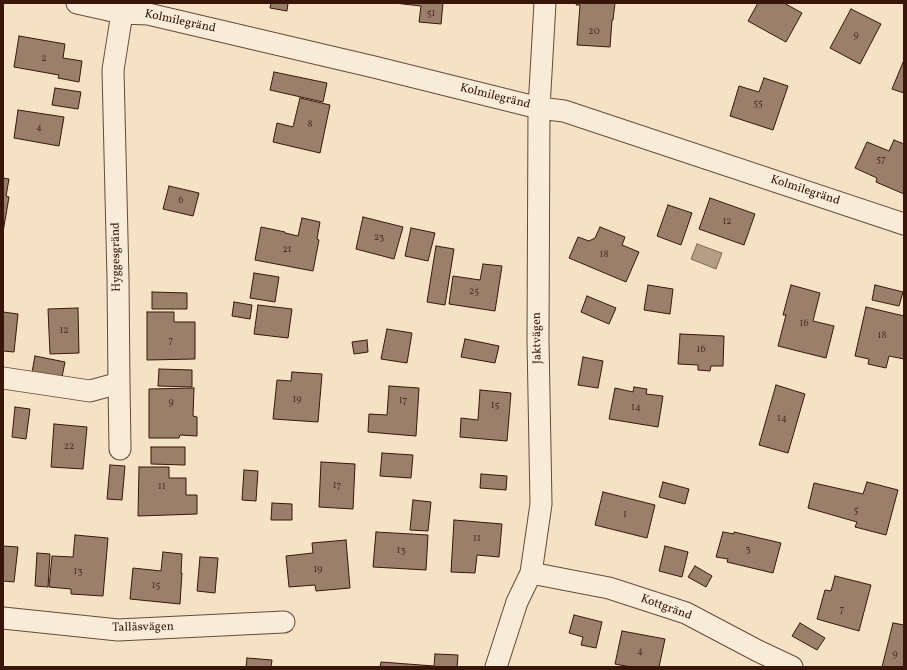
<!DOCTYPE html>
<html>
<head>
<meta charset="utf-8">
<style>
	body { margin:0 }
	#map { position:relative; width:907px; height:670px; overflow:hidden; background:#f5e2c4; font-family:Vollkorn,serif }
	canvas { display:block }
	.frame { position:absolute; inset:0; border:4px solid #381609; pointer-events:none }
</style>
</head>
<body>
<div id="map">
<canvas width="907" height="670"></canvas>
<div class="frame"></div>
</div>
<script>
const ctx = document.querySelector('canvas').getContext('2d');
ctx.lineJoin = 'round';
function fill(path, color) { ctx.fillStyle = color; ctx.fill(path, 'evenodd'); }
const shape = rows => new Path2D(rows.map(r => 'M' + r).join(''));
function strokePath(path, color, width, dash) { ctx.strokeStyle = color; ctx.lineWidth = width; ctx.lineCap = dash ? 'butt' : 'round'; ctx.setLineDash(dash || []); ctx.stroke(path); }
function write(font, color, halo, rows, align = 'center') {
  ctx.font = font + ' Vollkorn,serif'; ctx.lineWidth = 3; ctx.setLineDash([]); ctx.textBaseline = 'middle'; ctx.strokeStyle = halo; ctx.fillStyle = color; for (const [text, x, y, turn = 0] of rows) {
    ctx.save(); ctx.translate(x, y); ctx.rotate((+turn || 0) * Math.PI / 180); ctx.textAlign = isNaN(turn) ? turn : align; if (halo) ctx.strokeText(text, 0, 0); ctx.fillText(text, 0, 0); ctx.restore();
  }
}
const water = shape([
	[697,244,722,253,716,269,691,259,697,244]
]);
const building = shape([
	[271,3,288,3,287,11,270,8,271,3],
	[394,3,443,3,441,24,419,22,421,6,394,3],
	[577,3,615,3,613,20,612,20,610,47,577,45,580,5,576,5,577,3],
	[758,3,784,3,802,13,786,42,748,21,758,3],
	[851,9,881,24,860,64,830,48,851,9],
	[19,36,65,44,63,58,82,61,79,82,58,78,59,75,14,67,19,36],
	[904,60,904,93,892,89,904,60],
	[274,72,327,83,323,102,270,90,274,72],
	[764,78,788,86,773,130,730,116,739,86,759,92,764,78],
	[55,88,81,92,78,109,52,105,55,88],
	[300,98,330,105,320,153,273,142,277,123,293,127,300,98],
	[18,110,64,117,59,146,14,138,18,110],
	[894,140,904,144,904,194,876,182,877,178,855,168,867,142,889,151,894,140],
	[3,178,9,179,6,196,9,197,3,232,3,178],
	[169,186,199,193,193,216,163,209,169,186],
	[710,198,755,214,744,245,699,229,710,198],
	[668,205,692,213,681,245,657,236,668,205],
	[363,217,403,227,394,259,356,249,363,217],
	[302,218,320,222,317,239,319,240,313,271,255,260,261,227,285,232,285,233,298,236,302,218],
	[600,227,625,237,622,245,639,252,626,282,569,258,578,237,589,241,595,238,600,227],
	[411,228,435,233,428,261,405,256,411,228],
	[436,246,454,249,445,305,427,302,436,246],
	[483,264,502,266,495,311,449,304,453,276,480,280,483,264],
	[254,273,279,277,275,302,250,298,254,273],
	[648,285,673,289,670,314,644,310,648,285],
	[791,285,820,293,813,321,834,326,826,358,778,346,786,315,783,315,791,285],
	[875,285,903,292,899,306,872,300,875,285],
	[152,292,187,293,187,309,152,309,152,292],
	[587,296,616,308,609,324,581,312,587,296],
	[234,302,252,305,250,319,232,316,234,302],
	[258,305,292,309,288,338,254,334,258,305],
	[866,307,904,316,904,359,889,356,886,368,868,364,869,359,855,356,866,307],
	[78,308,79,353,50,354,48,309,78,308],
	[3,312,18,314,14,352,3,351,3,312],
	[147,312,174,312,174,322,195,322,195,359,147,360,147,312],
	[387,329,412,333,407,363,381,359,387,329],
	[680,334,724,336,723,366,711,366,710,371,698,370,698,365,678,364,680,334],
	[465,339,499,346,495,363,461,357,465,339],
	[367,340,368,352,354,354,352,342,367,340],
	[35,356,65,362,62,377,32,372,35,356],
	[583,357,603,361,598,388,578,385,583,357],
	[159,369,192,370,192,387,158,386,159,369],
	[292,372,322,374,318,422,273,419,277,380,291,381,292,372],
	[776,385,805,394,788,453,759,445,776,385],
	[389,386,419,388,416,436,368,432,369,414,387,415,389,386],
	[634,387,647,389,646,394,663,396,658,427,609,419,615,388,633,392,634,387],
	[194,388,193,416,197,417,197,436,180,435,179,438,149,438,149,389,194,388],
	[480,390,511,393,507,441,460,437,461,418,478,420,480,390],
	[15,407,30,409,26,439,12,437,15,407],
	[54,424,87,427,83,469,51,467,54,424],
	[151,447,185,447,185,465,151,464,151,447],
	[382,453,413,455,411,478,380,476,382,453],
	[321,462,355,464,353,509,319,507,321,462],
	[110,465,125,466,122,500,107,499,110,465],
	[139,467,169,467,169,478,186,478,186,495,197,495,197,514,138,516,139,467],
	[244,470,258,471,256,501,242,500,244,470],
	[481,474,507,476,506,490,480,488,481,474],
	[663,482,689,489,685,504,659,497,663,482],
	[867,482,898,490,886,535,855,527,857,522,808,508,814,483,863,494,867,482],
	[603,492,655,505,647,538,595,525,603,492],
	[413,500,431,502,428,531,410,530,413,500],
	[272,503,292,504,292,520,271,520,272,503],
	[454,520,502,524,499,557,477,555,475,573,451,572,454,520],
	[376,532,428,535,426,570,373,567,376,532],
	[723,532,734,534,734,532,781,543,773,573,727,562,728,559,716,557,723,532],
	[75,535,108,538,103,596,71,594,71,589,49,587,52,556,73,557,75,535],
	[346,540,350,588,316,591,315,585,289,587,286,556,313,553,312,543,346,540],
	[3,546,18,547,14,582,3,581,3,546],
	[665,546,688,552,682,577,659,571,665,546],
	[163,552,182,554,181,573,182,573,180,604,130,599,133,568,161,571,163,552],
	[37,553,50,554,48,587,35,586,37,553],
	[200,557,218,558,215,593,197,591,200,557],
	[695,566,712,576,706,587,688,577,695,566],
	[835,576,871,585,859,631,817,619,825,590,831,591,835,576],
	[574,615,602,622,596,648,581,645,583,637,569,633,574,615],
	[800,623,825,638,817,650,792,636,800,623],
	[893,623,904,625,904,667,882,667,893,623],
	[622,631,665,639,659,667,631,667,615,664,622,631],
	[435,654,458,655,457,667,380,667,381,662,434,666,435,654],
	[247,658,272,660,271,667,246,667,247,658]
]);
const minor = shape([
	[77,3,122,13,148,14,374,67,539,108,564,111,904,224],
	[3,378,90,391,119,383,118,279,113,70,122,13],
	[119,383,120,449],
	[531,573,609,588,686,613,758,651,792,667],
	[3,618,118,630,284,622],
	[496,667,517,602,531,573,541,504,538,340,539,108,545,3]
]);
const numberNames = [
	["51",431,14],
	["20",594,32],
	["9",856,36],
	["2",44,59],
	["55",758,104],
	["8",310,125],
	["4",39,128],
	["57",881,160],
	["6",181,201],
	["12",727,222],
	["23",379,238],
	["21",287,250],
	["18",604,255],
	["25",474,292],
	["16",804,324],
	["12",64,331],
	["18",882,336],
	["7",171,341],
	["16",701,350],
	["19",297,400],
	["17",403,401],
	["9",171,403],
	["15",495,406],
	["14",636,408],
	["14",782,419],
	["22",69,447],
	["17",337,486],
	["11",162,487],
	["5",856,511],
	["1",625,515],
	["11",477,539],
	["3",748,550],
	["13",401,551],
	["19",318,570],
	["13",78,572],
	["15",156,586],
	["7",842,610],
	["4",640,652],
	["9",895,655]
];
const streetNames = [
	["Kolmilegränd",180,22,12],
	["Kolmilegränd",495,97,14],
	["Kolmilegränd",805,191,18],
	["Hyggesgränd",117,257,-91],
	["Jaktvägen",538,338,-91],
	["Kottgränd",666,608,20],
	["Tallåsvägen",143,628,-1]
];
fill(water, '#b59d84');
strokePath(water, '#836753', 1);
fill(building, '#9a806a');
strokePath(building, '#381609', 1);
strokePath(minor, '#674938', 23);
strokePath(minor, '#f8ecd9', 21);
write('10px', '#503021', null, numberNames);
write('12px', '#381609', '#f8ecd9', streetNames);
</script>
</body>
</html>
